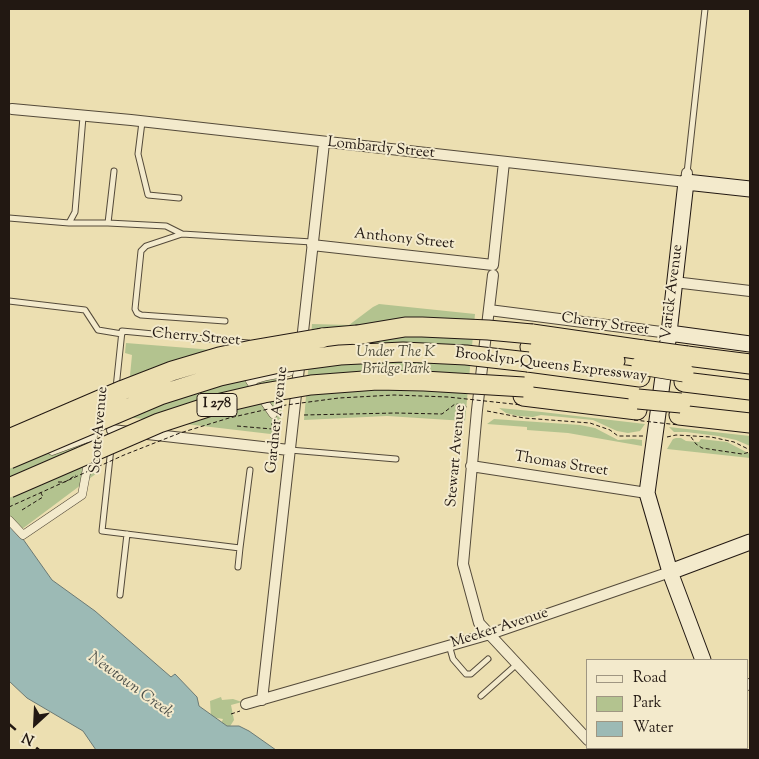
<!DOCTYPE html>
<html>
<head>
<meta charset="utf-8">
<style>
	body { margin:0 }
	#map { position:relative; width:759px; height:759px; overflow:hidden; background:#ecdfb1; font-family:"Sorts Mill Goudy",serif }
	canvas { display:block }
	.frame { position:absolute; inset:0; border:10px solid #221812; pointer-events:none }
	.legend { position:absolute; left:586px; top:659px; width:162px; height:90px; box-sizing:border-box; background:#f3eacc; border:1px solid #9f9682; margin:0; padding:6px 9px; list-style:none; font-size:15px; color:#221812 }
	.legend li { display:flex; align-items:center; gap:10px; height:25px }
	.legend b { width:25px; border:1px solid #9f9682 }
	.north { position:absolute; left:10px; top:699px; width:50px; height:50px; -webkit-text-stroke:4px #f3eacc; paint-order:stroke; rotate:205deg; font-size:14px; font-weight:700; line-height:20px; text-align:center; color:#221812 }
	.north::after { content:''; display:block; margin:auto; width:18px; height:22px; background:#221812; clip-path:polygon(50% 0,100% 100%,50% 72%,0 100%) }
</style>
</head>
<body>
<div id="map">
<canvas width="759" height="759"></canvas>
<div class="frame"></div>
<ul class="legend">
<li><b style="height:6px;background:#f3eacc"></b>Road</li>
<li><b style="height:14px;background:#b3c38f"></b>Park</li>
<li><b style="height:14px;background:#9cbab5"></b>Water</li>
</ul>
<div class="north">N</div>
</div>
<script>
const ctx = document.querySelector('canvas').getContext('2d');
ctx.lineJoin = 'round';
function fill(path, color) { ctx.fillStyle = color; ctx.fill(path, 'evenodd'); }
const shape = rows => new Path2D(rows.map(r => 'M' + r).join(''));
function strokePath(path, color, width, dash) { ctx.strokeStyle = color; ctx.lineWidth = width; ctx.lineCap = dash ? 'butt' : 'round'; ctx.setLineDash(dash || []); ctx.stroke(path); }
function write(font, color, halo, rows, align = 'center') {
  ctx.font = font + ' "Sorts Mill Goudy",serif'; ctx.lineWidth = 4; ctx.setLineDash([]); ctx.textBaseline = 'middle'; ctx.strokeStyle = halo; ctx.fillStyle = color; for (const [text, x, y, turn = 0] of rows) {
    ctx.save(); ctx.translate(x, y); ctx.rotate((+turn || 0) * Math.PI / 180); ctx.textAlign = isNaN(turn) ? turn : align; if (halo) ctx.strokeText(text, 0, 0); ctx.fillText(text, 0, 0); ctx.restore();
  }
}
const green = shape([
	[379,304,475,314,465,421,387,416,304,420,312,324,349,325,373,307],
	[126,343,288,356,279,435,126,417,132,355,125,353],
	[97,403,97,473,18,532,9,515,9,433],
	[499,408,542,412,645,424,640,431,628,433,617,431,593,420,541,415,533,417,518,416,506,413],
	[494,419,580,425,595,428,618,440,633,439,642,440,642,446,568,433,527,430,527,427,487,424],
	[669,427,750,436,750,446,736,440,718,436,686,432,674,432],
	[676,438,681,438,686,441,699,442,701,439,727,442,750,454,750,458,667,449,673,439],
	[221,697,222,700,233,699,242,702,231,705,234,720,227,731,220,726,223,719,211,717,210,701]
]);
const water = shape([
	[9,515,18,532,52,580,95,611,171,677,175,674,197,697,199,706,227,726,239,726,249,731,276,750,96,750,83,731,27,698,9,681,9,515]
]);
const path = shape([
	[487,411,524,418,590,423,610,430,618,436,644,436],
	[304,415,396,413,442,414,455,404,464,405,468,408],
	[237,426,272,429,272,423],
	[667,437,676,435,711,437,734,442,750,450],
	[691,437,696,444,702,448,742,454,750,452],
	[58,482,65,482,76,475],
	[22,510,43,497,40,491],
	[231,714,240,711]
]);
const service = shape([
	[142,122,138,154,148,195,179,198],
	[687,173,705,9],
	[9,218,69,223,75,212,83,117],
	[69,223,108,223,166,226,182,234],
	[108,223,114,171],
	[9,301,85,310,98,330,122,334],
	[225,321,141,315,137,313,135,309,141,251,146,246,182,234,312,242],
	[116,388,122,331,248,343],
	[111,448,102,531,240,548,238,567],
	[290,450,396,459],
	[240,548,250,470],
	[120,595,127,534],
	[449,645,453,659,466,674,471,674,488,659],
	[481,696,517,664]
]);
const pedestrian = shape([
	[273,414,250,381,267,376,289,372],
	[9,520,23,535,82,495,93,436,52,451]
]);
const minor = shape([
	[12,109,131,120,686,182,687,173],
	[312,245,493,265,504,162],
	[493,275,477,410,463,564,479,623,588,740],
	[674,282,750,291],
	[489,310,669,333],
	[112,430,289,450],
	[471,466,647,493],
	[748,684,750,685],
	[262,700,324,143],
	[246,704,490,634,670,572],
	[595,748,597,750]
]);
const secondary = shape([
	[669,333,750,344],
	[670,572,750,542],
	[703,660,670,572,647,493,669,333,686,182,750,189],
	[681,750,682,748]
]);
const motorway = shape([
	[532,334,643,350],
	[322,338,357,335],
	[530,347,615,361],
	[687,356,750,364],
	[528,362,640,377],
	[684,382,750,390],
	[523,396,637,410],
	[679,415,750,423]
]);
const rail = shape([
	[9,724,39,750]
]);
const pathBridge = shape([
	[634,420,679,425],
	[9,507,124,455,180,433,229,418,286,405,339,398,394,395,448,397,522,405]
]);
const motorwayBridge = shape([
	[357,335,405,327,422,327,488,330,532,334],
	[643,350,687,356],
	[641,365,684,372],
	[638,399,681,403],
	[9,439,123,390,172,371,219,357,252,350,322,338],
	[9,459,160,395,220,376,279,363,340,355,403,352,466,355,528,362],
	[9,488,159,423,217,404,264,393,311,385,377,380,424,381,524,387]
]);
const shields = [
	[217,405,40]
];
const shieldNames = [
	["I 278",217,405]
];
const streetNames = [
	["Lombardy Street",381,149,6],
	["Anthony Street",404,240,6],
	["Varick Avenue",673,292,-83],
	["Cherry Street",605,325,8],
	["Cherry Street",196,338,5],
	["Brooklyn-Queens Expressway",551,366,7],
	["Gardner Avenue",278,420,-84],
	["Scott Avenue",100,430,-85],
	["Stewart Avenue",457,456,-85],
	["Thomas Street",561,465,9],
	["Meeker Avenue",500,629,-18]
];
const parkNames = [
	["Under The K",396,353],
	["Bridge Park",396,370]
];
const waterNames = [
	["Newtown Creek",130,686,36]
];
fill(green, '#b3c38f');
fill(water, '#9cbab5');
strokePath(water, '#6b7974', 1);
strokePath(service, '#544a3a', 7);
strokePath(pedestrian, '#544a3a', 9);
strokePath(minor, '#544a3a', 12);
strokePath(secondary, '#221812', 17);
strokePath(motorway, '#221812', 21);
strokePath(path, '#221812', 1, [4, 2.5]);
strokePath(service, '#f3eacc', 5);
strokePath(pedestrian, '#f3eacc', 8);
strokePath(minor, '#f3eacc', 10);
strokePath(secondary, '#f3eacc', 15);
strokePath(motorway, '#ecdfb1', 19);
strokePath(rail, '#221812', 2.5, [9, 9]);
strokePath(motorwayBridge, '#221812', 21, []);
strokePath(pathBridge, '#221812', 1, [4, 2.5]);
strokePath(motorwayBridge, '#ecdfb1', 19);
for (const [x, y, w] of shields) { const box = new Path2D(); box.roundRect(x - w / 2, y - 11.5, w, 23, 4); ctx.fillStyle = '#f3eacc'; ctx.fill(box); strokePath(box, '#221812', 1); }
write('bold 14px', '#221812', null, shieldNames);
write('15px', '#221812', '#f3eacc', streetNames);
write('italic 15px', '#4e4b38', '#f3eacc', parkNames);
write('italic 16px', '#4d514b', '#f3eacc', waterNames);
</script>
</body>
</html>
